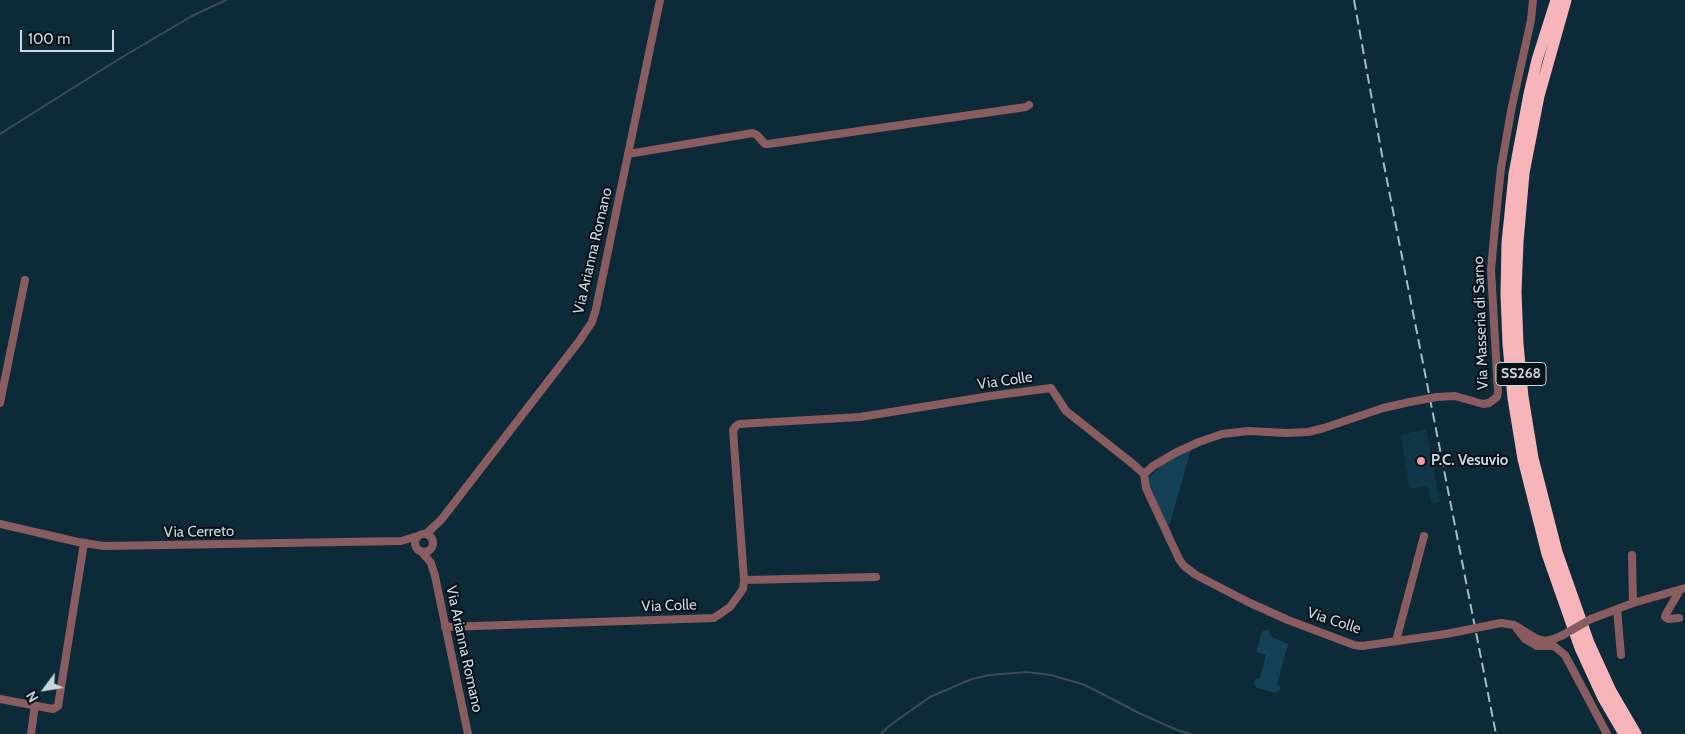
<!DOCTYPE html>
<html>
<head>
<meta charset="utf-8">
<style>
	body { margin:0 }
	#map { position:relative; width:1685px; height:734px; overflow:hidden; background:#0d2a38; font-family:Cabin,sans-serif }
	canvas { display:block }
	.north { position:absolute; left:20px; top:664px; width:50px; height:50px; -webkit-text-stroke:4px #061117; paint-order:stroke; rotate:239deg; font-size:14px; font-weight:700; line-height:20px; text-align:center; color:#c8d8e1 }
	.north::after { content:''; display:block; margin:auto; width:18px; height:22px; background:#c8d8e1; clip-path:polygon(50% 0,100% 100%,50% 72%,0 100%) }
	.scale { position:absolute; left:20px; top:30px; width:94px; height:22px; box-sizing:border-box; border:2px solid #c8d8e1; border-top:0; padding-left:6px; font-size:15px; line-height:18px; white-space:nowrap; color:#c8d8e1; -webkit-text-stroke:4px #061117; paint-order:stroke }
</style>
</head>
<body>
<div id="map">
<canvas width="1685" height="734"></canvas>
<div class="north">N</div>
<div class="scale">100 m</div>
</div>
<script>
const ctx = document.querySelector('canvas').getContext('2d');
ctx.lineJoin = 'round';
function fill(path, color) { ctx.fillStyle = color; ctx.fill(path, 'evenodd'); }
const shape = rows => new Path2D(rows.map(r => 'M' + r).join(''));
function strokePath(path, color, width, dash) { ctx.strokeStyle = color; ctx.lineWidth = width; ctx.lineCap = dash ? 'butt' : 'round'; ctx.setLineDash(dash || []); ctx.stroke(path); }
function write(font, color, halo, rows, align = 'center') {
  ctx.font = font + ' Cabin,sans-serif'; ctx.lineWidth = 4; ctx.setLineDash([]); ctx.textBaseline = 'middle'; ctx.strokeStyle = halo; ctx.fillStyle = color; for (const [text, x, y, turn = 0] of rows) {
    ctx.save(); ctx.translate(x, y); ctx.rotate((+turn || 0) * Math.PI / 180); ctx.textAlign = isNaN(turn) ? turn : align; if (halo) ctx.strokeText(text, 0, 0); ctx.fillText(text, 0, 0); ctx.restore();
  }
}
const built = shape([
	[1426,429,1440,502,1432,504,1428,486,1410,489,1400,435]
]);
const green = shape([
	[1191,449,1169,527,1150,490,1148,479,1161,465],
	[1264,630,1269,630,1270,636,1288,644,1277,684,1280,686,1280,690,1276,693,1257,688,1254,684,1256,679,1260,678,1266,655,1256,652,1262,632]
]);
const stream = shape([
	[0,134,119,59,192,16,226,0],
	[881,734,889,726,930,697,972,679,989,675,1027,672,1051,675,1085,685,1141,714,1177,730,1191,734]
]);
const minor = shape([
	[628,154,753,133,757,135,765,144,768,144,1026,107,1029,105],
	[1437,397,1455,396,1483,404,1489,403,1497,397,1498,392,1491,270,1495,226,1501,168,1512,106,1531,20,1533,0],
	[0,403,25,280],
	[1144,474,1153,466,1175,453,1199,442,1222,434,1248,431,1287,433,1308,432,1324,428,1383,408,1410,402],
	[0,524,78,542,104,546,401,541,418,536],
	[426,534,441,520,580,340,592,322,596,309,660,0],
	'415 543a9 9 0 1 1 18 0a9 9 0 1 1-18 0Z',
	[421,551,431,563,435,576,468,734],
	[1632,555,1633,603],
	[744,580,876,577],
	[1617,609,1621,655],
	[1679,618,1668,619,1665,617,1666,614,1680,590],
	[1591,619,1633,603,1685,588],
	[1501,623,1514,625,1537,639,1545,641,1554,639,1563,635],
	[1514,625,1525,639,1537,646,1554,646,1565,655,1607,734],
	[445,627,714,618,730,607,743,589,744,580,733,430,736,426,739,424,860,417,990,396,1051,388,1066,411,1133,464,1144,474,1146,488,1179,559,1184,566,1196,575,1248,602,1288,620,1354,645,1362,646,1446,634],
	[1396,641,1424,536],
	[0,699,53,709,58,706,84,543],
	[31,734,35,705]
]);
const highway = shape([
	[1556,0,1537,60,1529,94,1514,174,1507,243,1506,294,1508,344,1513,398,1523,459,1547,554,1580,648,1603,698,1624,734],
	[1566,0,1539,96,1524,173,1518,242,1516,292,1518,344,1523,397,1533,458,1557,552,1589,643,1611,691,1636,734]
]);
const rail = shape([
	[1354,0,1382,155,1496,734]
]);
const minorBridge = shape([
	[1410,402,1437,397],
	[1446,634,1501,623],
	[1563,635,1591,619]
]);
const markers = [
	[1421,461,5,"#f49aa3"]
];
const shields = [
	[1521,374,50]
];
const shieldNames = [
	["SS268",1521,374]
];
const streetNames = [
	["Via Arianna Romano",593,251,-77],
	["Via Masseria di Sarno",1481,323,-92],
	["Via Colle",1005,381,-8],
	["Via Cerreto",199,532,-1],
	["Via Colle",669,606,-2],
	["Via Colle",1334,621,18],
	["Via Arianna Romano",464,649,78]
];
const poiNames = [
	["P.C. Vesuvio",1431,461]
];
fill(built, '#103747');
fill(green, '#144156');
strokePath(stream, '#3d4b52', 2);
strokePath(minor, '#895d60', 8);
strokePath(highway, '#f7b5ba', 11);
strokePath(rail, '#a8bac4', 2, [10, 5]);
strokePath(minorBridge, '#895d60', 8);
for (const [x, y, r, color] of markers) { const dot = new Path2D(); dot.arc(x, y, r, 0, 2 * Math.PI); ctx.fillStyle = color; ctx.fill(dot); strokePath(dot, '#061117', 2); }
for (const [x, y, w] of shields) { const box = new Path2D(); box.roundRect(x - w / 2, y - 11.5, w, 23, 4); ctx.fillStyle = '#061117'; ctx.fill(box); strokePath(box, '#c8d8e1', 1); }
write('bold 14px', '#c8d8e1', null, shieldNames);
write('15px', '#c8d8e1', '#061117', streetNames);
write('bold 15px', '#c8d8e1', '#061117', poiNames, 'left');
</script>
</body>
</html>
